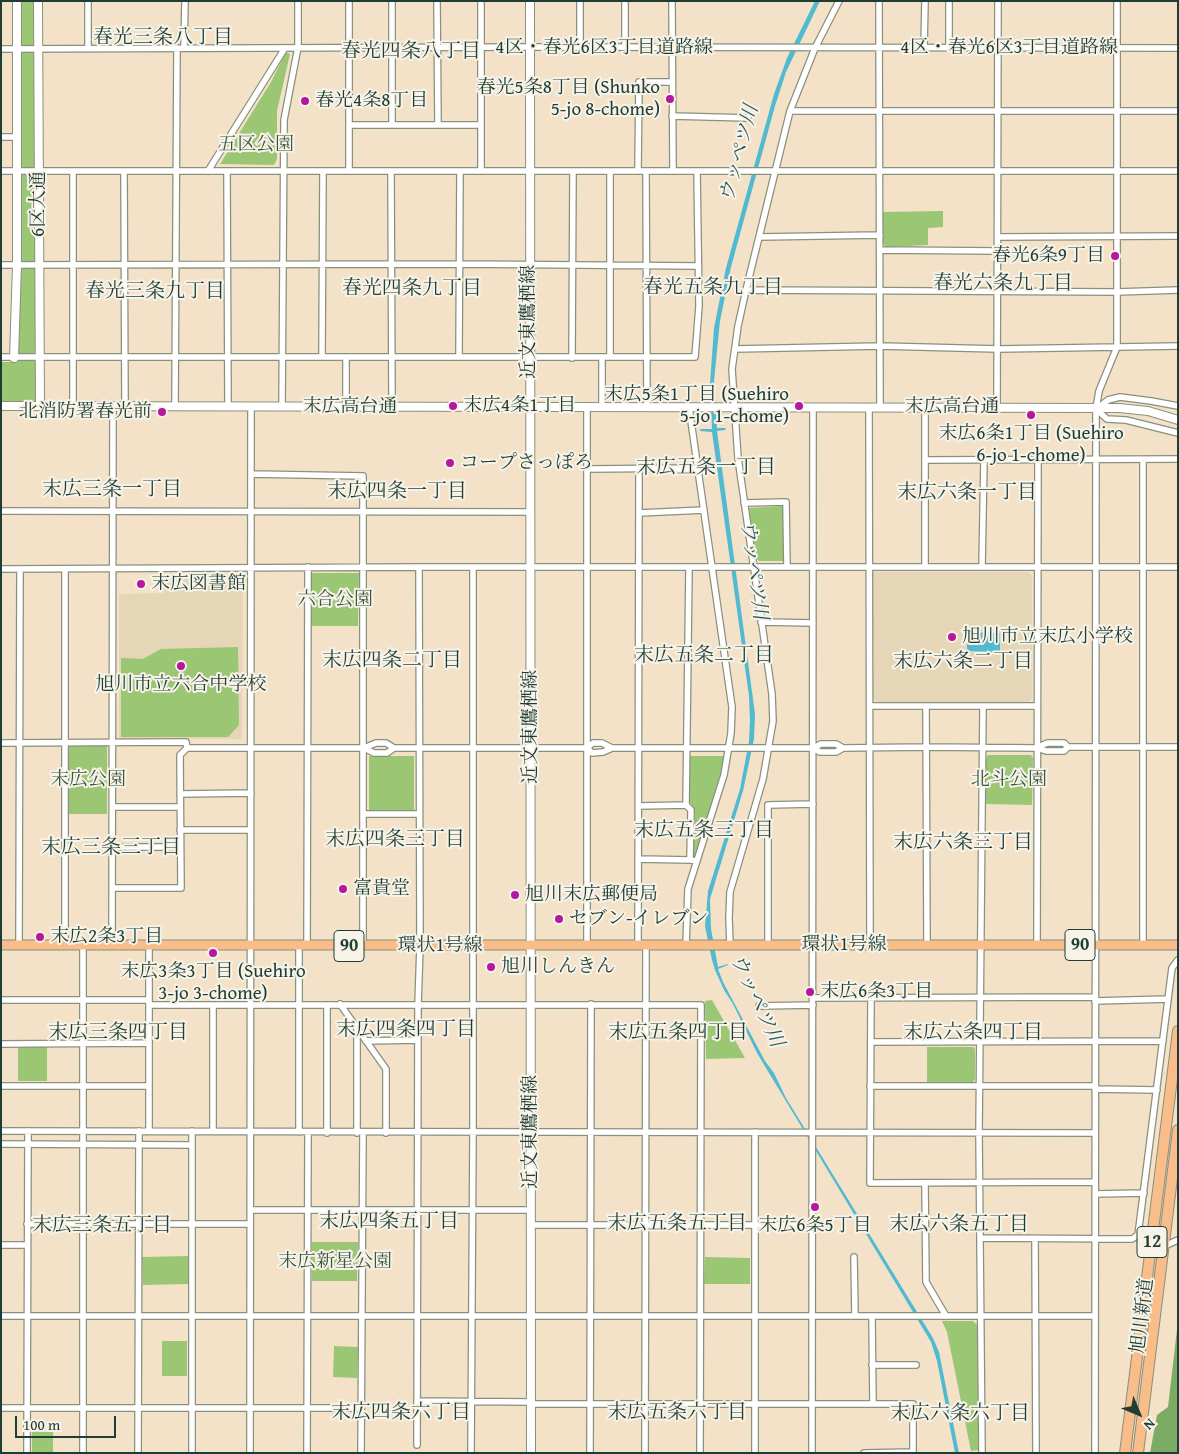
<!DOCTYPE html>
<html>
<head>
<meta charset="utf-8">
<style>
	body { margin:0 }
	#map { position:relative; width:1179px; height:1454px; overflow:hidden; background:#f3e2c7; font-family:"Gentium Book Plus",serif }
	canvas { display:block }
	.frame { position:absolute; inset:0; border:2px solid #1f3d34; pointer-events:none }
	.north { position:absolute; left:1114px; top:1389px; width:50px; height:50px; -webkit-text-stroke:4px #f7f3e8; paint-order:stroke; rotate:135deg; font-size:14px; font-weight:700; line-height:20px; text-align:center; color:#1f3d34 }
	.north::after { content:''; display:block; margin:auto; width:18px; height:22px; background:#1f3d34; clip-path:polygon(50% 0,100% 100%,50% 72%,0 100%) }
	.scale { position:absolute; left:15px; top:1416px; width:101px; height:22px; box-sizing:border-box; border:2px solid #1f3d34; border-top:0; padding-left:6px; font-size:15px; line-height:18px; white-space:nowrap; color:#1f3d34; -webkit-text-stroke:4px #f7f3e8; paint-order:stroke }
</style>
</head>
<body>
<div id="map">
<canvas width="1179" height="1454"></canvas>
<div class="frame"></div>
<div class="north">N</div>
<div class="scale">100 m</div>
</div>
<script>
const ctx = document.querySelector('canvas').getContext('2d');
ctx.lineJoin = 'round';
function fill(path, color) { ctx.fillStyle = color; ctx.fill(path, 'evenodd'); }
const shape = rows => new Path2D(rows.map(r => 'M' + r).join(''));
function strokePath(path, color, width, dash) { ctx.strokeStyle = color; ctx.lineWidth = width; ctx.lineCap = dash ? 'butt' : 'round'; ctx.setLineDash(dash || []); ctx.stroke(path); }
function write(font, color, halo, rows, align = 'center') {
  ctx.font = font + ' "Gentium Book Plus","Noto Serif JP",serif'; ctx.lineWidth = 4; ctx.setLineDash([]); ctx.textBaseline = 'middle'; ctx.strokeStyle = halo; ctx.fillStyle = color; for (const [text, x, y, turn = 0] of rows) {
    ctx.save(); ctx.translate(x, y); ctx.rotate((+turn || 0) * Math.PI / 180); ctx.textAlign = isNaN(turn) ? turn : align; if (halo) ctx.strokeText(text, 0, 0); ctx.fillText(text, 0, 0); ctx.restore();
  }
}
const built = shape([
	[874,572,1029,572,1032,576,1032,698,1027,703,877,702,873,698,872,574],
	[159,575,240,575,243,578,242,739,121,739,119,738,119,594,164,593,164,587,163,586,162,582,159,582]
]);
const green = shape([
	[17,1,38,1,40,406,1,406,1,362,13,362,14,358],
	[286,52,290,54,277,111,277,159,274,165,220,164,271,82],
	[943,211,943,227,928,228,928,245,886,247,883,243,883,212],
	[782,506,784,508,783,561,759,561,755,558,749,508],
	[312,573,359,573,358,626,311,626],
	[238,647,239,725,228,737,121,737,121,658,143,659,161,649],
	[68,746,107,746,107,814,69,814],
	[988,755,1031,755,1033,758,1032,805,985,804,986,758],
	[369,756,414,756,414,812,369,812],
	[690,756,724,756,720,776,696,856,693,855,695,811,688,799],
	[712,1000,745,1058,706,1059,705,1001],
	[18,1047,47,1047,47,1081,18,1081],
	[927,1047,973,1047,975,1049,975,1079,973,1082,927,1082],
	[312,1242,358,1242,357,1281,312,1281],
	[188,1256,188,1284,143,1285,142,1257],
	[705,1257,750,1258,750,1284,704,1284],
	[942,1321,973,1321,977,1325,979,1450,971,1451,947,1332],
	[162,1341,187,1341,187,1376,162,1376],
	[334,1346,358,1347,357,1378,333,1377],
	[32,1432,53,1432,53,1452,32,1452]
]);
const forest = shape([
	[1178,1321,1178,1453,1150,1453,1157,1415,1168,1407]
]);
const water = shape([
	[815,1,820,1,786,72,775,106,731,267,720,321,714,381,717,428,726,428,725,430,717,431,755,714,754,739,743,791,710,899,711,929,718,967,728,964,728,965,718,969,723,982,765,1061,774,1073,786,1098,933,1338,939,1352,959,1453,955,1453,937,1361,931,1342,757,1053,733,1004,724,990,715,970,712,960,705,926,708,891,740,789,749,741,750,721,749,696,712,432,700,431,700,429,712,429,710,383,714,328,726,268,774,94,787,58],
	[967,632,1000,633,1000,652,967,651]
]);
const minor = shape([
	[349,1,349,171],
	[437,1,438,125],
	[580,1,580,48],
	[625,1,625,47],
	[672,1,673,171],
	[879,1,880,407],
	[88,48,88,1],
	[184,48,185,1],
	[924,48,925,1],
	[949,48,949,1],
	[1,49,530,47,1178,48],
	[790,111,1178,111],
	[672,116,748,118],
	[349,125,481,125],
	[392,125,392,1],
	[1,137,16,137],
	[638,170,639,82,672,82],
	[1,171,1178,171],
	[73,171,73,407],
	[124,171,125,407],
	[208,171,285,48],
	[227,171,228,407],
	[391,171,392,407],
	[481,171,481,1],
	[646,171,647,407],
	[759,237,880,235],
	[998,237,1178,236],
	[880,250,998,251],
	[1,265,460,264,698,266],
	[746,290,1117,292,1178,290],
	[735,349,880,346,998,349,1178,346],
	[1,357,695,357,699,306,697,171],
	[322,357,323,171],
	[346,357,346,407],
	[459,357,460,171],
	[602,357,602,408],
	[610,357,610,171],
	[572,358,573,171],
	[175,406,177,48],
	[282,407,284,120,298,47,298,1],
	[869,407,870,945],
	[925,407,925,567],
	[997,407,998,1],
	[1098,408,1108,400,1120,397,1151,401,1178,406],
	[1096,409,1107,419,1126,420,1178,433],
	[926,460,1178,459],
	[1143,460,1143,945],
	[588,469,698,468],
	[251,474,363,476,363,946],
	[744,503,786,502,787,567],
	[1,511,531,512],
	[639,513,704,510],
	[982,567,984,460],
	[1,569,419,567,1178,567],
	[761,622,813,623],
	[870,706,1037,706],
	[926,706,927,946],
	[1,743,186,742,187,748],
	[364,748,376,743,386,743,394,748,587,748,593,743,602,743,612,748],
	[587,748,592,753,603,752,612,748,813,748],
	[843,748,836,744,821,744,813,748,820,752,836,752,843,748,926,747,1037,748,1046,751,1064,751,1068,747],
	[1037,748,1047,743,1064,743,1068,747,1178,747],
	[180,794,251,793],
	[686,805,689,568],
	[639,806,686,805,691,810,690,860,697,861],
	[113,807,180,807],
	[364,814,418,814],
	[180,830,250,830],
	[113,847,180,847],
	[638,859,690,860],
	[113,888,181,888,180,755,187,748,364,748,374,753,387,753,394,748],
	[587,944,587,408],
	[638,944,639,468],
	[19,945,20,569],
	[65,945,65,570],
	[112,945,113,407],
	[149,945,149,1131],
	[686,945,688,889,724,775,731,733,732,707,689,407],
	[730,945,729,918,730,892,763,779,773,721,772,694,738,458,732,369,738,326,746,290,790,111,815,48,839,1],
	[768,945,768,805,813,804],
	[1037,945,1038,460],
	[307,946,308,567],
	[871,997,870,1183,1095,1182],
	[813,998,1095,997],
	[1,1000,149,1000],
	[1095,1001,1168,999],
	[340,1004,386,1069,386,1133],
	[149,1005,701,1005,700,1453],
	[213,1005,213,1131],
	[327,1005,327,1133],
	[759,1006,813,1005],
	[357,1028,357,1133],
	[366,1041,418,1040],
	[871,1042,1163,1041],
	[1,1044,149,1043],
	[1,1086,149,1086],
	[870,1086,1095,1086],
	[1095,1089,1157,1090],
	[1,1131,1095,1133],
	[299,1132,299,946],
	[755,1132,755,1453],
	[1,1144,192,1145],
	[925,1184,926,1282,946,1316],
	[1095,1194,1144,1193],
	[250,1210,531,1210],
	[27,1224,250,1224],
	[530,1225,813,1225],
	[980,1238,1132,1239,1138,1235,1172,968,1178,960],
	[1035,1239,1036,1453],
	[1,1245,27,1245],
	[1152,1247,1162,1247,1178,1240],
	[854,1257,855,1316],
	[1,1316,1095,1316],
	[872,1317,873,1404],
	[872,1365,916,1365],
	[417,1401,531,1402],
	[531,1404,913,1404,913,1453],
	[1,1408,361,1408],
	[417,1445,418,1005,420,946,419,567],
	[27,1453,28,1131],
	[83,1453,83,945],
	[138,1453,139,1131],
	[192,1453,192,1131],
	[250,1453,251,407],
	[307,1453,308,1132],
	[361,1453,363,1133],
	[471,1453,473,1133,473,567],
	[590,1453,591,1004],
	[645,1453,646,945],
	[812,1453,813,407],
	[864,1453,913,1452],
	[982,1453,979,1133,983,706],
	[1095,1453,1096,409,1099,391,1117,347,1117,1]
]);
const tertiary = shape([
	[38,1,40,406],
	[530,1,531,1453],
	[14,358,17,265,17,1],
	[1,406,1119,408,1148,411,1178,420]
]);
const primary = shape([
	[1,945,1178,945]
]);
const trunk = shape([
	[1125,1453,1178,1031],
	[1138,1453,1178,1130]
]);
const markers = [
	[670,99,5,"#b5179e"],
	[305,101,5,"#b5179e"],
	[1115,256,5,"#b5179e"],
	[453,406,5,"#b5179e"],
	[799,406,5,"#b5179e"],
	[162,412,5,"#b5179e"],
	[1031,415,5,"#b5179e"],
	[450,463,5,"#b5179e"],
	[141,584,5,"#b5179e"],
	[952,637,5,"#b5179e"],
	[181,666,5,"#b5179e"],
	[343,889,5,"#b5179e"],
	[515,895,5,"#b5179e"],
	[559,919,5,"#b5179e"],
	[40,937,5,"#b5179e"],
	[213,953,5,"#b5179e"],
	[491,967,5,"#b5179e"],
	[810,992,5,"#b5179e"],
	[815,1207,5,"#b5179e"]
];
const shields = [
	[1080,945,30],
	[349,946,30],
	[1152,1242,30]
];
const shieldNames = [
	["90",1080,945],
	["90",349,946],
	["12",1152,1242]
];
const streetNames = [
	["4区・春光6区3丁目道路線",604,48],
	["4区・春光6区3丁目道路線",1009,48],
	["6区大通",39,204,-90],
	["近文東鷹栖線",529,322,-90],
	["末広高台通",350,407],
	["末広高台通",952,407],
	["近文東鷹栖線",531,727,-90],
	["環状1号線",844,945],
	["環状1号線",440,946],
	["近文東鷹栖線",531,1132,-90],
	["旭川新道",1143,1316,-83]
];
const poiNames = [
	["春光5条8丁目 (Shunko",660,88,"right"],
	["5-jo 8-chome)",660,110,"right"],
	["春光4条8丁目",315,101],
	["春光6条9丁目",1105,256,"right"],
	["末広5条1丁目 (Suehiro",789,395,"right"],
	["5-jo 1-chome)",789,417,"right"],
	["末広4条1丁目",463,406],
	["北消防署春光前",152,412,"right"],
	["末広6条1丁目 (Suehiro",1031,434,"center"],
	["6-jo 1-chome)",1031,456,"center"],
	["コープさっぽろ",460,463],
	["末広図書館",151,584],
	["旭川市立末広小学校",962,637],
	["旭川市立六合中学校",181,685,"center"],
	["富貴堂",353,889],
	["旭川末広郵便局",525,895],
	["セブン-イレブン",569,919],
	["末広2条3丁目",50,937],
	["旭川しんきん",501,967],
	["末広3条3丁目 (Suehiro",213,972,"center"],
	["3-jo 3-chome)",213,994,"center"],
	["末広6条3丁目",820,992],
	["末広6条5丁目",815,1226,"center"]
];
const parkNames = [
	["五区公園",256,145],
	["六合公園",335,600],
	["末広公園",88,780],
	["北斗公園",1009,780],
	["末広新星公園",335,1262]
];
const neighbourhoodNames = [
	["春光三条八丁目",163,38],
	["春光四条八丁目",411,52],
	["春光六条九丁目",1003,284],
	["春光五条九丁目",713,288],
	["春光四条九丁目",412,289],
	["春光三条九丁目",155,292],
	["末広五条一丁目",706,468],
	["末広三条一丁目",112,490],
	["末広四条一丁目",397,492],
	["末広六条一丁目",967,493],
	["末広五条二丁目",704,656],
	["末広四条二丁目",392,661],
	["末広六条二丁目",963,662],
	["末広五条三丁目",704,831],
	["末広四条三丁目",395,840],
	["末広六条三丁目",963,843],
	["末広三条三丁目",111,848],
	["末広四条四丁目",406,1030],
	["末広三条四丁目",118,1033],
	["末広五条四丁目",678,1033],
	["末広六条四丁目",973,1033],
	["末広四条五丁目",389,1222],
	["末広五条五丁目",677,1224],
	["末広六条五丁目",959,1225],
	["末広三条五丁目",102,1226],
	["末広四条六丁目",401,1413],
	["末広五条六丁目",677,1413],
	["末広六条六丁目",960,1414]
];
const waterNames = [
	["ウッペツ川",740,154,-75],
	["ウッペツ川",753,570,82],
	["ウッペツ川",756,1001,65]
];
fill(built, '#e5d6b7');
fill(green, '#9bc674');
fill(forest, '#7cab66');
fill(water, '#52bad0');
strokePath(minor, '#89907e', 8);
strokePath(tertiary, '#89907e', 10);
strokePath(primary, '#89907e', 11);
strokePath(trunk, '#89907e', 12);
strokePath(minor, '#fff', 5.5);
strokePath(tertiary, '#fff', 8);
strokePath(primary, '#f8bd89', 9);
strokePath(trunk, '#f8bd89', 10);
for (const [x, y, r, color] of markers) { const dot = new Path2D(); dot.arc(x, y, r, 0, 2 * Math.PI); ctx.fillStyle = color; ctx.fill(dot); strokePath(dot, '#f7f3e8', 2); }
for (const [x, y, w] of shields) { const box = new Path2D(); box.roundRect(x - w / 2, y - 15.5, w, 31, 4); ctx.fillStyle = '#f7f3e8'; ctx.fill(box); strokePath(box, '#1f3d34', 1); }
write('bold 18px', '#1f3d34', null, shieldNames);
write('19px', '#1f3d34', '#f7f3e8', streetNames);
write('19px', '#1f3d34', '#f7f3e8', poiNames, 'left');
write('19px', '#385841', '#f7f3e8', parkNames);
write('20px', '#1f3d34', '#f7f3e8', neighbourhoodNames);
write('italic 20px', '#2c5c5b', '#f7f3e8', waterNames);
</script>
</body>
</html>
